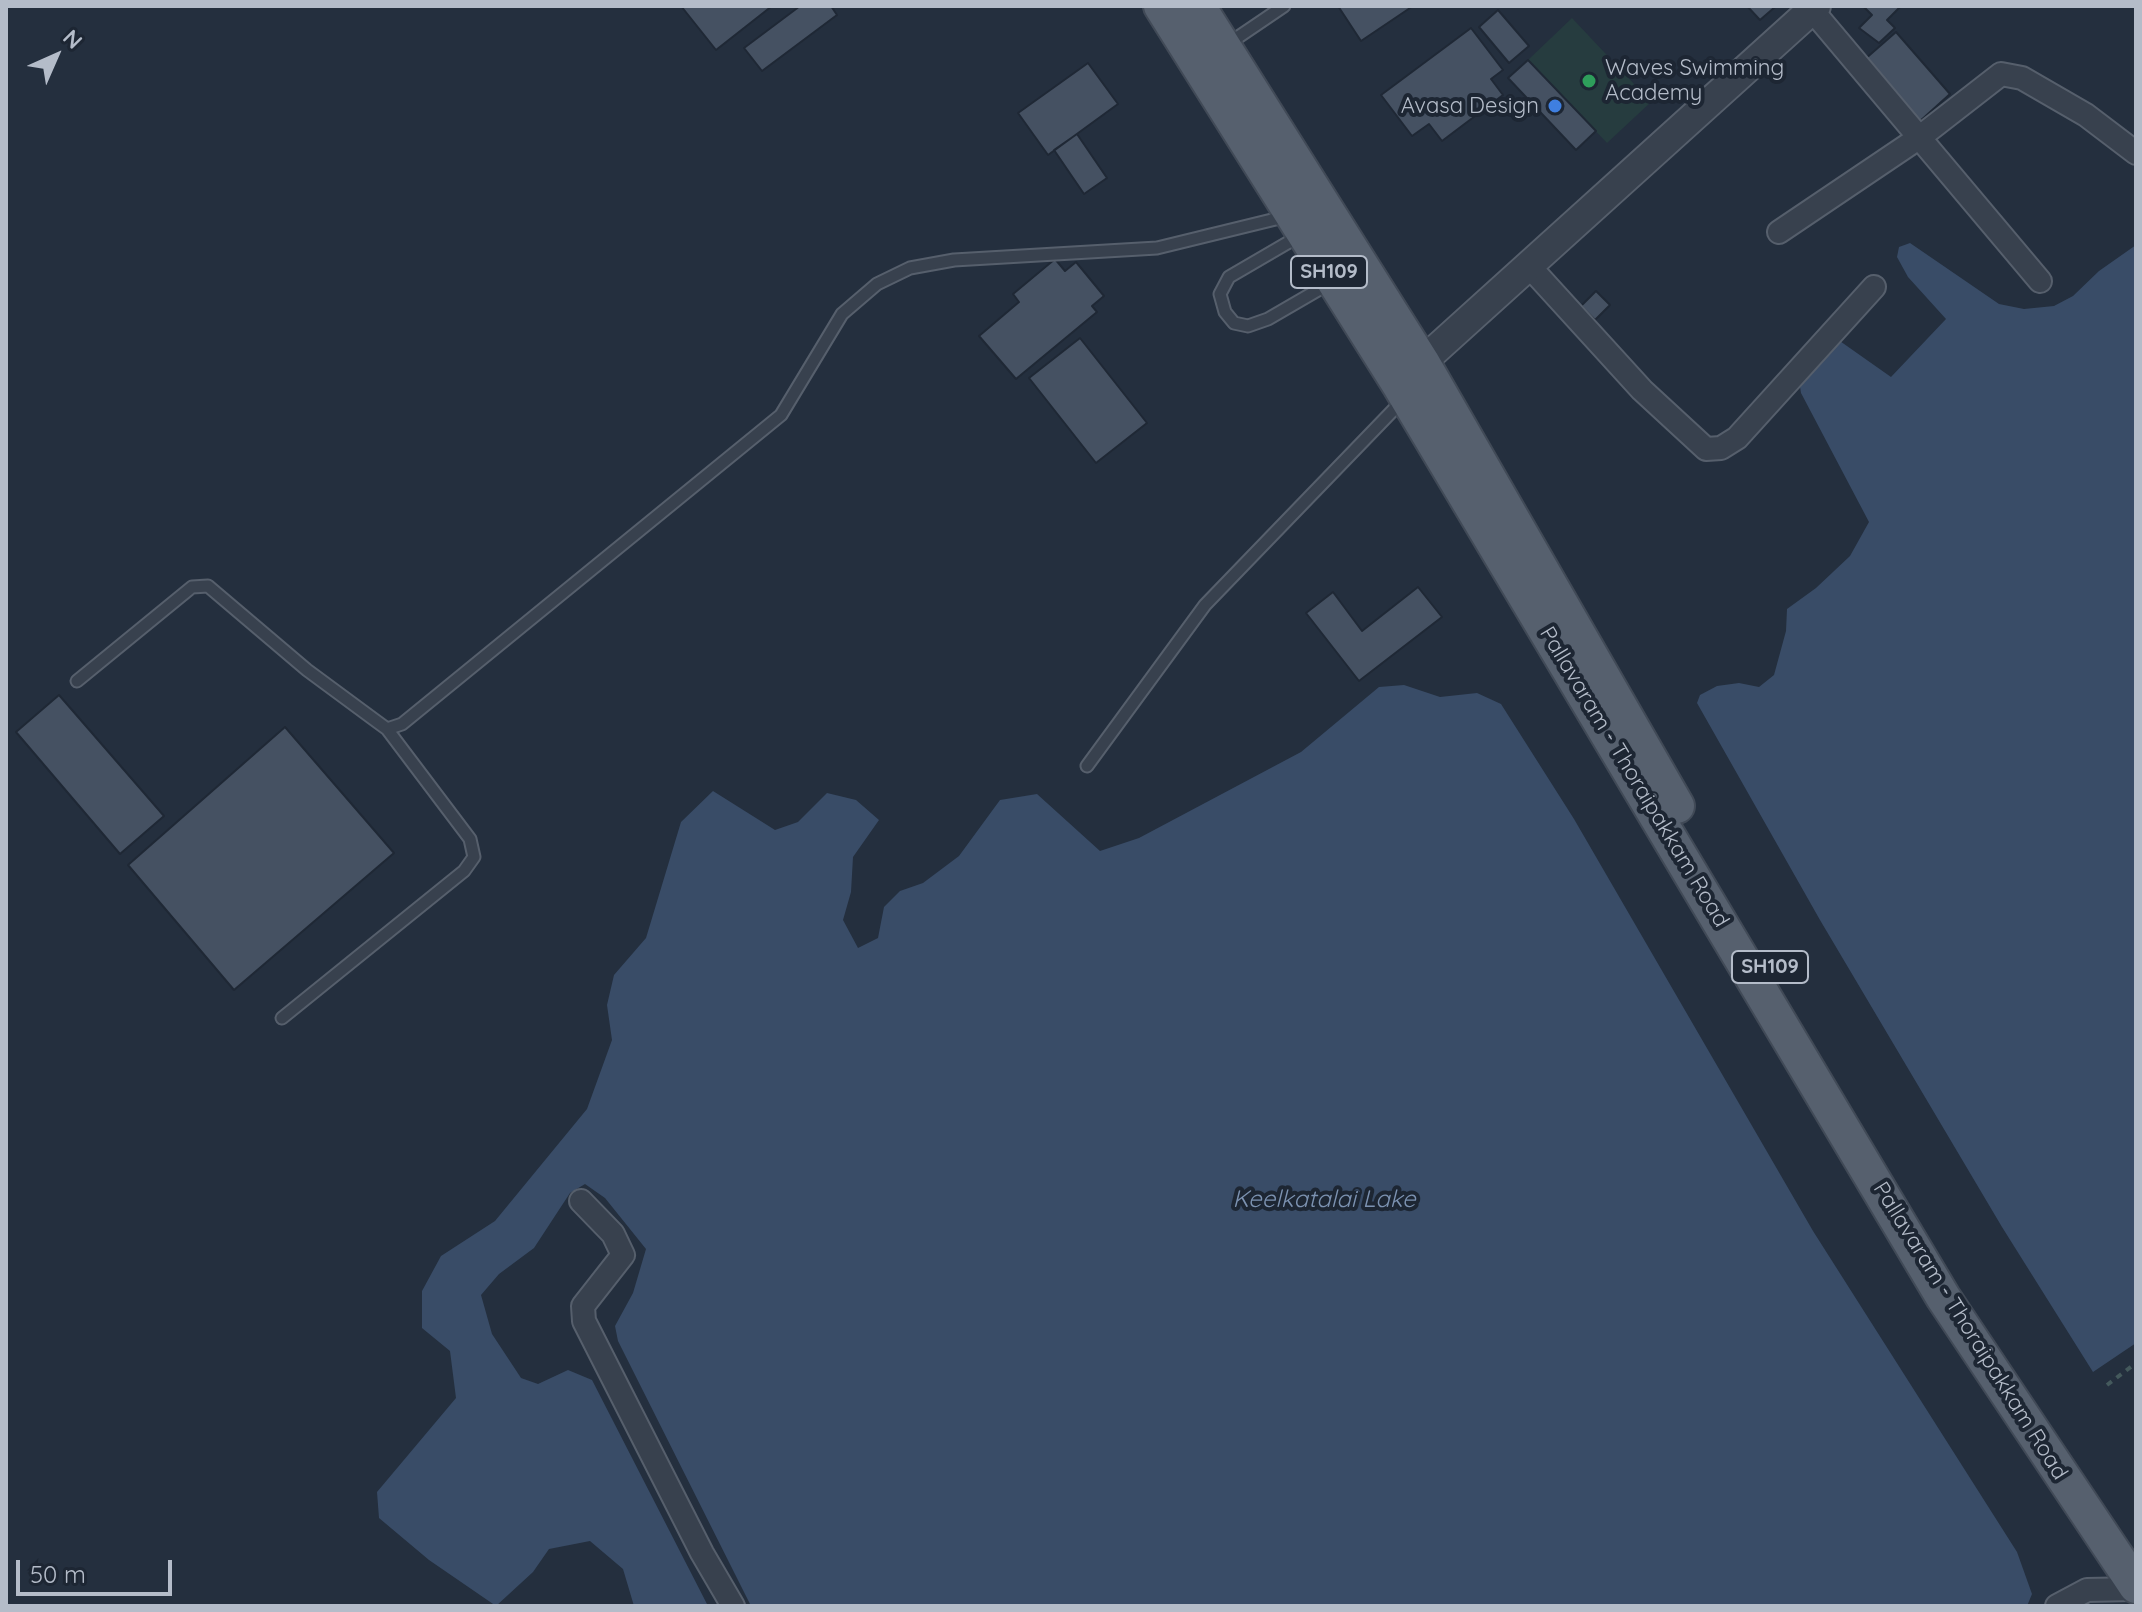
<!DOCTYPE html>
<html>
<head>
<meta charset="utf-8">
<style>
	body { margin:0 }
	#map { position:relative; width:2142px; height:1612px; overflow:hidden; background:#242f3e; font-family:Quicksand,sans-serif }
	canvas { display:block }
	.frame { position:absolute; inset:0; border:8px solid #b4bcc9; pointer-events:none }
	.north { position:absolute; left:16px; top:16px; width:80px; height:80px; -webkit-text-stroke:6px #1d2633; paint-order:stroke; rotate:45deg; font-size:22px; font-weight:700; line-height:32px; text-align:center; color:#b4bcc9 }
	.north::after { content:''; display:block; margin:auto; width:28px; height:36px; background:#b4bcc9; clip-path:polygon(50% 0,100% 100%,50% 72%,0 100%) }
	.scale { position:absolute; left:16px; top:1560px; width:156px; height:36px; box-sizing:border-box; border:4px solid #b4bcc9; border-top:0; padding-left:10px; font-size:24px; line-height:28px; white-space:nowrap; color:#b4bcc9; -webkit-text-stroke:6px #1d2633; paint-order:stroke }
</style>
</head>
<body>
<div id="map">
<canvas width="2142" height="1612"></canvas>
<div class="frame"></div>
<div class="north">N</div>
<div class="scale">50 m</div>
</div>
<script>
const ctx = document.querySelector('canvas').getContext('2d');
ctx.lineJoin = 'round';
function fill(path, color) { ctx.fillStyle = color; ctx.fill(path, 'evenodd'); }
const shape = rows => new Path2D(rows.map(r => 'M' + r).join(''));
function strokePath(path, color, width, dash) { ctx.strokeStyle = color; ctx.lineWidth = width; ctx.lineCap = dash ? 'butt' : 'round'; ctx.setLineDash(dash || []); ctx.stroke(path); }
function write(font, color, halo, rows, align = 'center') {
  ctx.font = font + ' Quicksand,sans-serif'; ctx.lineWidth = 8; ctx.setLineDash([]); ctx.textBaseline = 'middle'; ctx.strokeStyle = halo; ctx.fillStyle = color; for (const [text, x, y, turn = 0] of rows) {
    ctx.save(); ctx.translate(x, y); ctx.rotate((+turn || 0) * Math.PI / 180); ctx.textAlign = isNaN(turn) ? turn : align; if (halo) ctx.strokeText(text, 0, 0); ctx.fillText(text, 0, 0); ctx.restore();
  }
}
const green = shape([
	[1572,18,1651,102,1607,143,1528,60]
]);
const water = shape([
	[1910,243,1999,304,2024,309,2054,306,2073,296,2099,271,2136,245,2136,1343,2093,1372,2002,1227,1820,920,1697,703,1700,695,1717,686,1739,683,1759,687,1774,675,1786,631,1787,609,1816,588,1850,556,1869,522,1801,393,1799,380,1837,339,1891,377,1946,319,1908,277,1897,257,1899,247],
	[1404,685,1440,697,1477,693,1501,704,1574,819,1813,1231,2017,1552,2032,1594,2027,1606,751,1606,618,1341,615,1326,633,1293,646,1249,605,1198,585,1184,570,1193,534,1248,499,1274,481,1295,492,1334,521,1378,538,1384,568,1370,592,1380,708,1606,634,1606,623,1569,590,1541,549,1549,533,1572,496,1606,429,1560,379,1518,377,1492,456,1398,450,1351,422,1328,422,1291,441,1256,495,1221,587,1109,612,1040,607,1005,614,975,646,938,681,822,713,791,775,830,798,822,827,793,856,800,879,820,853,857,851,892,843,920,858,948,878,938,884,907,900,891,923,883,959,856,1000,800,1037,794,1100,851,1139,838,1301,752,1379,687]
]);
const building = shape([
	[681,6,772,6,716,50,681,6],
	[800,6,831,6,837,15,762,71,744,48,800,6],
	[1338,6,1413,6,1361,41,1338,6],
	[1747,6,1774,6,1775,7,1760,20,1747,6],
	[1863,6,1901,6,1887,20,1895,28,1879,43,1859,28,1872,15,1863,6],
	[1498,10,1529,46,1509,63,1479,27,1498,10],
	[1471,28,1503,70,1491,79,1503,95,1442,141,1429,124,1412,136,1381,95,1471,28],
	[1896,32,1950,94,1919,122,1864,60,1896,32],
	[1528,60,1596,131,1576,150,1508,78,1528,60],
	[1088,63,1118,104,1048,155,1018,113,1088,63],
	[1077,134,1107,178,1084,194,1054,150,1077,134],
	[1055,259,1065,271,1076,262,1104,296,1092,306,1097,312,1016,379,979,336,1019,302,1013,294,1055,259],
	[1596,291,1610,305,1595,320,1581,306,1596,291],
	[1080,338,1147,423,1096,463,1029,378,1080,338],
	[1418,587,1442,617,1359,681,1306,613,1333,592,1362,631,1418,587],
	[59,695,164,816,120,854,16,732,59,695],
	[285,727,394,853,234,990,128,865,285,727]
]);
const path = shape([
	[2107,1385,2136,1363]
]);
const service = shape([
	[1228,44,1284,6],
	[1301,235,1229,277,1220,294,1225,312,1234,323,1248,326,1268,319,1330,283],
	[77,681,192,587,208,586,307,670,372,718,387,729,402,724,781,415,842,314,877,284,910,268,954,260,1157,248,1288,216],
	[1087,766,1205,605,1402,401],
	[282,1018,464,871,474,857,470,839,387,729]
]);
const minor = shape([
	[1812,10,2040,281],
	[1779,232,1920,137,2001,74,2022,78,2086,115,2136,153],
	[1529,266,1642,390,1706,449,1721,448,1737,438,1874,287],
	[581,1201,613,1234,623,1255,583,1306,584,1321,702,1553,733,1606],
	[2057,1606,2087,1590,2136,1589]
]);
const tertiary = shape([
	[1422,362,1816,6]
]);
const primary = shape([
	[1161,6,1400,386,1943,1297,2136,1586],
	[1198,6,1422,362,1677,806]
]);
const markers = [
	[1589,81,8,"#2e9e5b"],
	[1555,106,8,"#3f7fe0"]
];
const shields = [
	[1329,272,76],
	[1770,967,76]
];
const shieldNames = [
	["SH109",1329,272],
	["SH109",1770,967]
];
const poiNames = [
	["Waves Swimming",1605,68],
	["Academy",1605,93],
	["Avasa Design",1539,106,"right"]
];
const streetNames = [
	["Pallavaram - Thoraipakkam Road",1634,777,59],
	["Pallavaram - Thoraipakkam Road",1970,1331,58]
];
const waterNames = [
	["Keelkatalai Lake",1324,1200]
];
fill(green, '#263c3f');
fill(water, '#394c67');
fill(building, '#455162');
strokePath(building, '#1f2835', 2);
strokePath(service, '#565f6c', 15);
strokePath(minor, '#565f6c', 26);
strokePath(tertiary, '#565f6c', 32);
strokePath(primary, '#414a57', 38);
strokePath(path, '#44595c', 4, [6, 6]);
strokePath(service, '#38414e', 11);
strokePath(minor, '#38414e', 22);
strokePath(tertiary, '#38414e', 28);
strokePath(primary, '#56606e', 34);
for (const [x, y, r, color] of markers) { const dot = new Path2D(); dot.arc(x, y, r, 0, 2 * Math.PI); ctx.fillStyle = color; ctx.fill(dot); strokePath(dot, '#1d2633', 3); }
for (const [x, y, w] of shields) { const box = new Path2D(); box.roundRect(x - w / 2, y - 16, w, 32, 6); ctx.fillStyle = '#1d2633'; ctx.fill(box); strokePath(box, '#b4bcc9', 2); }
write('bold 20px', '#b4bcc9', null, shieldNames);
write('22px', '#b4bcc9', '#1d2633', poiNames, 'left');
write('22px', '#b4bcc9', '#1d2633', streetNames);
write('italic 24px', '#7c92b1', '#1d2633', waterNames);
</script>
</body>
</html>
